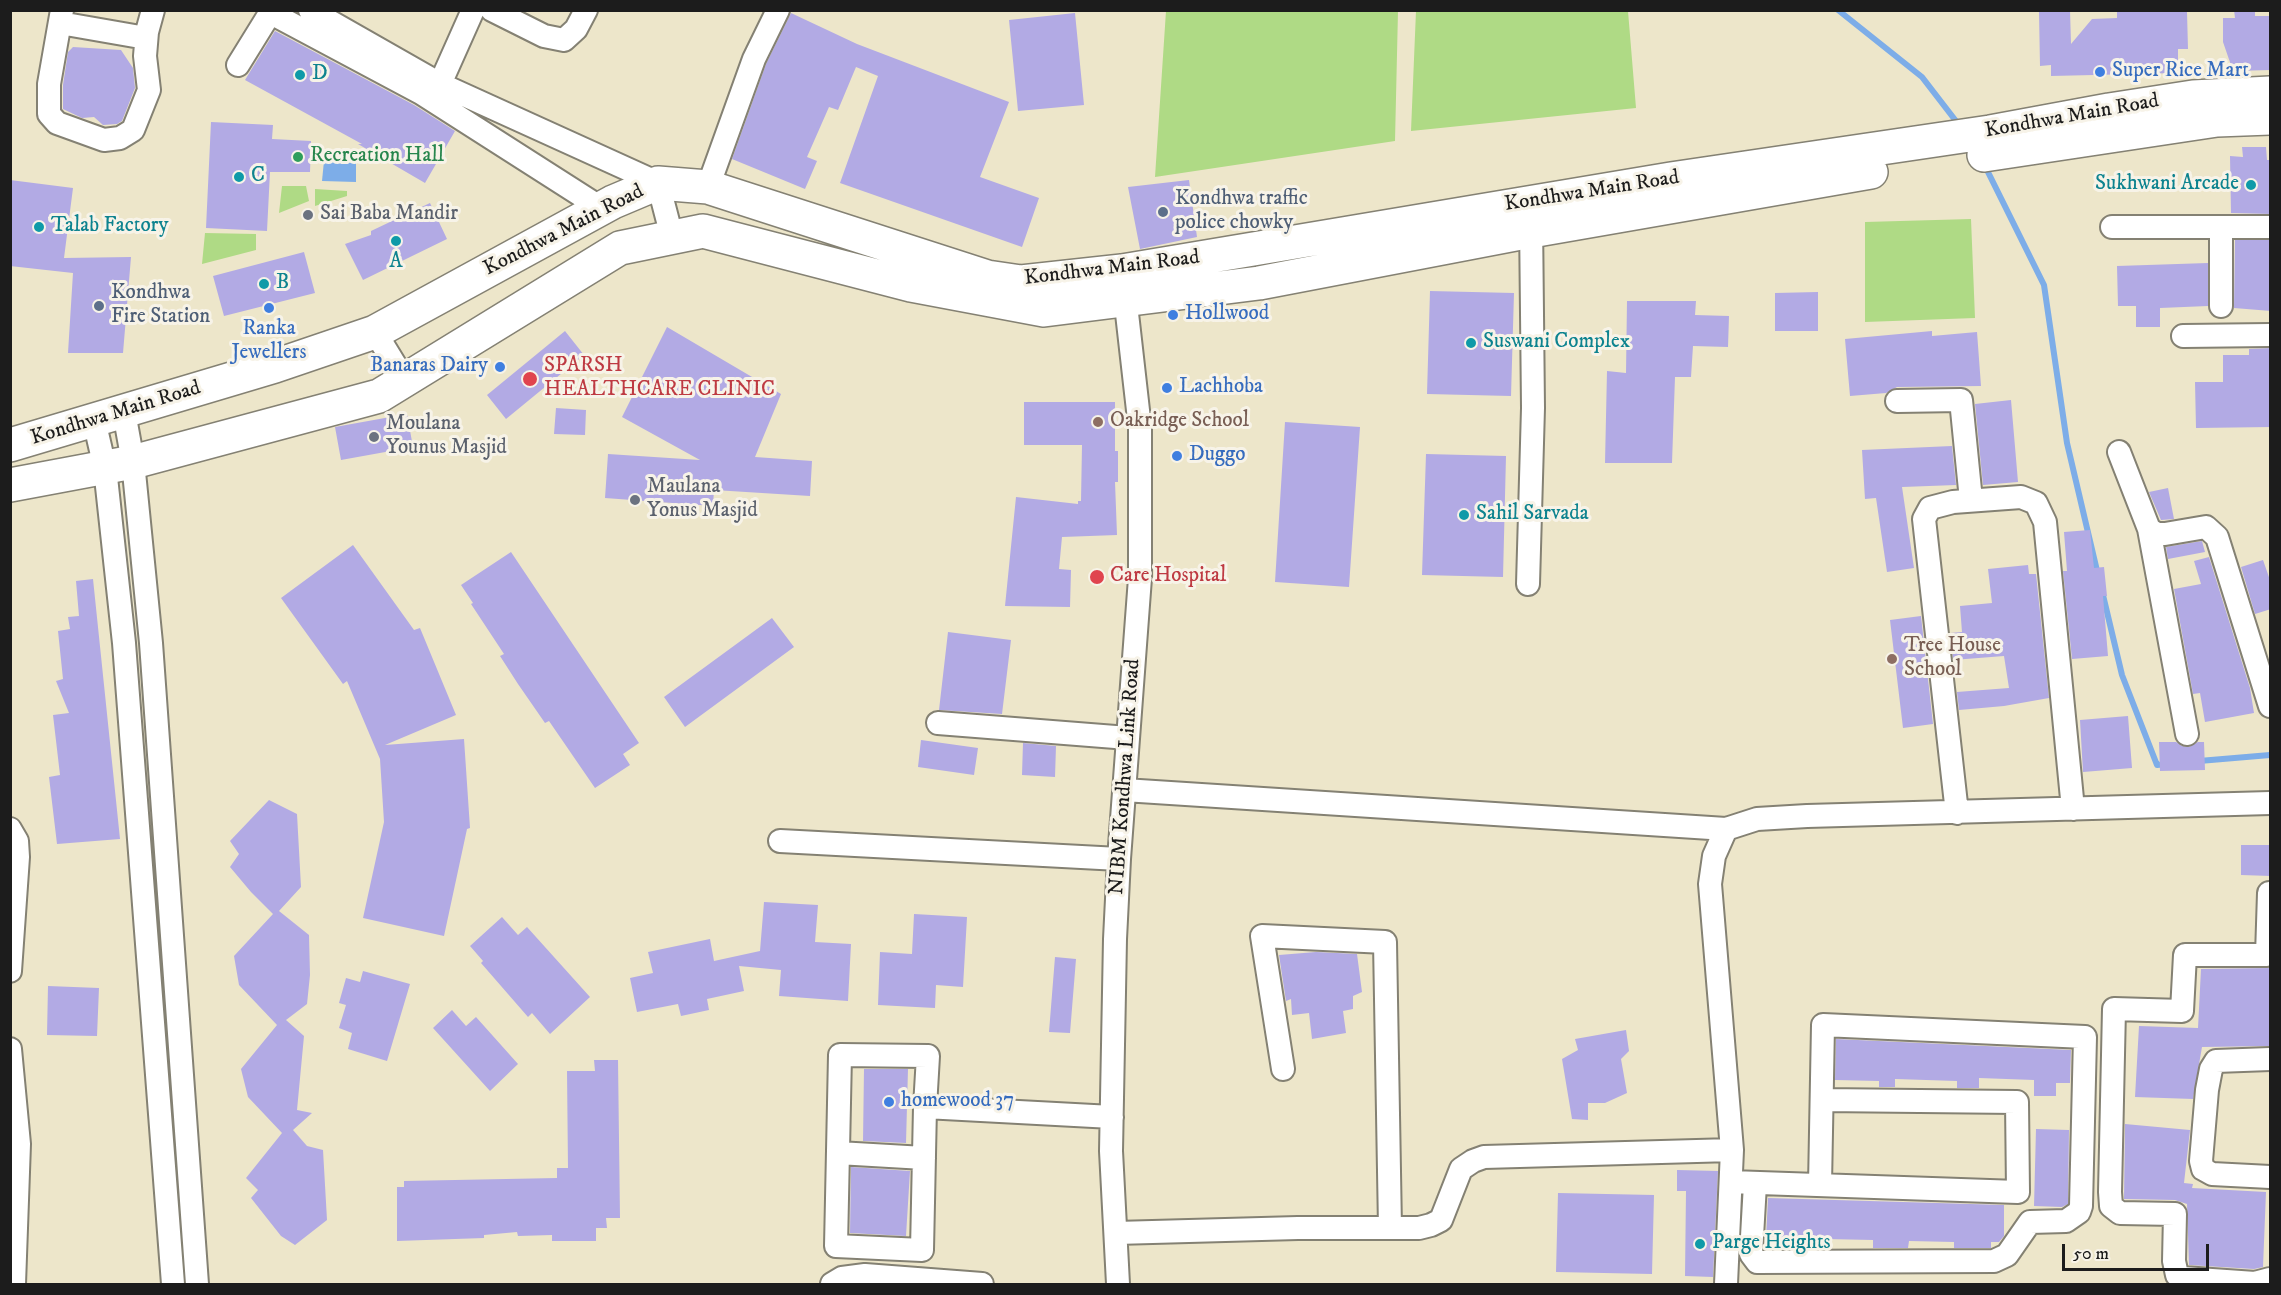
<!DOCTYPE html>
<html>
<head>
<meta charset="utf-8">
<style>
	body { margin:0 }
	#map { position:relative; width:2281px; height:1295px; overflow:hidden; background:#ede6ca; font-family:"IM FELL DW Pica",serif }
	canvas { display:block }
	.frame { position:absolute; inset:0; border:12px solid #1c1c1c; pointer-events:none }
	.scale { position:absolute; left:2062px; top:1244px; width:147px; height:27px; box-sizing:border-box; border:3px solid #1c1c1c; border-top:0; padding-left:8px; font-size:18px; line-height:21px; white-space:nowrap; color:#1c1c1c; -webkit-text-stroke:4px #f7f3e8; paint-order:stroke }
</style>
</head>
<body>
<div id="map">
<canvas width="2281" height="1295"></canvas>
<div class="frame"></div>
<div class="scale">50 m</div>
</div>
<script>
const ctx = document.querySelector('canvas').getContext('2d');
ctx.lineJoin = 'round';
function fill(path, color) { ctx.fillStyle = color; ctx.fill(path, 'evenodd'); }
const shape = rows => new Path2D(rows.map(r => 'M' + r).join(''));
function strokePath(path, color, width, dash) { ctx.strokeStyle = color; ctx.lineWidth = width; ctx.lineCap = dash ? 'butt' : 'round'; ctx.setLineDash(dash || []); ctx.stroke(path); }
function write(font, color, halo, rows, align = 'center') {
  ctx.font = font + ' "IM FELL DW Pica",serif'; ctx.lineWidth = 6; ctx.setLineDash([]); ctx.textBaseline = 'middle'; ctx.strokeStyle = halo; ctx.fillStyle = color; for (const [text, x, y, turn = 0] of rows) {
    ctx.save(); ctx.translate(x, y); ctx.rotate((+turn || 0) * Math.PI / 180); ctx.textAlign = isNaN(turn) ? turn : align; if (halo) ctx.strokeText(text, 0, 0); ctx.fillText(text, 0, 0); ctx.restore();
  }
}
const green = shape([
	[1166,11,1398,11,1395,141,1155,177],
	[1416,11,1628,11,1636,108,1411,131],
	[282,186,306,186,309,201,279,213],
	[315,189,347,191,347,196,315,206],
	[1971,219,1975,318,1865,322,1865,222],
	[205,233,256,234,256,250,202,264]
]);
const water = shape([
	[324,161,356,163,356,182,322,181]
]);
const stream = shape([
	[1838,10,1922,77,1959,125],
	[1985,166,2044,285,2067,443,2098,575],
	[2102,591,2122,675,2157,765,2168,764],
	[2199,761,2270,755]
]);
const building = shape([
	[2048,10,2070,10,2071,44,2092,19,2117,18,2117,10,2187,12,2188,49,2178,49,2178,73,2051,76,2051,65,2040,66,2039,12],
	[2234,10,2255,10,2255,16,2271,16,2271,70,2233,71,2223,42,2223,18,2235,18],
	[791,13,857,44,1009,102,980,177,1039,198,1022,247,840,183,878,76,856,67,838,110,829,107,807,157,817,161,805,189,732,159,766,64],
	[1075,13,1084,105,1018,111,1009,20],
	[275,31,414,105,455,131,425,183,358,144,362,144,245,80],
	[73,47,121,50,133,68,135,88,122,121,117,124,103,125,94,117,82,118,63,109,63,85,68,52],
	[211,122,273,125,272,139,311,141,310,172,270,172,267,231,206,228],
	[2242,147,2266,147,2267,160,2271,160,2271,214,2231,213,2230,156,2243,157],
	[10,180,73,188,64,258,131,257,123,353,68,353,73,273,10,266],
	[1189,180,1197,237,1140,249,1128,187],
	[430,203,447,239,363,280,345,244,371,235,371,231],
	[2235,240,2271,240,2271,311,2234,308],
	[304,252,315,293,224,316,213,276],
	[2208,263,2208,306,2160,308,2160,327,2136,327,2136,306,2118,306,2117,266],
	[1430,291,1514,293,1511,396,1427,394],
	[1818,292,1818,331,1775,331,1775,293],
	[1627,301,1696,301,1695,315,1729,316,1728,347,1693,346,1691,377,1675,377,1672,463,1605,463,1607,371,1626,373],
	[667,327,781,394,755,457,812,461,810,496,714,490,713,506,605,498,608,454,700,460,622,417],
	[565,331,584,355,506,419,487,395],
	[1932,331,1932,336,1977,332,1981,386,1897,387,1886,393,1850,396,1845,339],
	[2271,348,2271,427,2196,428,2195,382,2223,382,2223,355,2249,355,2249,349],
	[2011,400,2018,482,1983,485,1975,404],
	[1024,402,1115,402,1115,451,1118,451,1118,482,1115,482,1117,535,1062,537,1059,569,1071,570,1070,607,1005,606,1016,497,1078,504,1078,501,1081,501,1082,445,1024,445],
	[556,408,586,410,585,435,554,434],
	[407,414,413,447,341,460,335,427],
	[1285,422,1360,427,1349,587,1275,582],
	[1952,446,1956,485,1902,487,1914,568,1887,572,1876,498,1865,499,1862,450],
	[1426,454,1506,456,1503,577,1422,575],
	[2168,488,2174,519,2161,520,2149,492],
	[2090,530,2094,568,2104,567,2107,596,2103,596,2108,656,2072,659,2063,571,2067,571,2064,532],
	[2202,541,2205,552,2168,559,2166,547],
	[353,545,414,630,420,628,456,715,385,745,464,739,470,828,467,829,444,936,363,918,384,822,380,759,347,681,343,684,281,598],
	[511,552,639,743,623,754,630,765,595,788,549,721,545,723,518,684,500,656,504,654,471,604,473,603,461,585],
	[2209,557,2250,688,2254,713,2205,722,2200,693,2193,694,2174,589,2201,584,2194,561],
	[2263,560,2271,583,2271,609,2255,614,2241,567],
	[2028,565,2029,574,2036,574,2049,698,2004,706,1959,710,1957,692,2009,688,2004,656,1953,660,1950,633,1962,632,1960,606,1992,603,1988,569],
	[93,579,120,839,57,844,49,777,60,775,53,715,69,713,56,681,63,679,58,631,70,629,68,617,79,616,76,581],
	[1921,616,1933,724,1903,728,1890,620],
	[772,618,794,647,685,727,664,697],
	[948,632,1011,640,1002,714,939,710],
	[2128,716,2132,768,2083,772,2080,720],
	[921,740,978,748,974,775,918,767],
	[2159,742,2176,742,2182,746,2189,747,2198,742,2204,742,2205,770,2160,771],
	[1023,743,1056,746,1055,777,1022,775],
	[269,800,297,814,301,887,279,911,309,935,310,975,307,1004,286,1020,304,1036,297,1110,312,1113,293,1130,307,1146,323,1150,327,1220,295,1245,281,1236,251,1198,258,1190,246,1178,282,1133,248,1097,241,1069,277,1025,239,985,234,956,273,914,251,892,230,867,239,854,230,841],
	[2241,845,2271,845,2271,876,2241,875],
	[764,902,818,905,815,942,851,944,848,1001,779,996,781,970,739,966,744,991,707,999,709,1010,681,1016,678,1004,637,1012,630,978,653,973,648,952,710,939,714,961,760,951],
	[914,914,967,917,963,987,936,985,935,1008,878,1005,880,952,912,954],
	[502,917,518,935,527,927,590,997,550,1034,532,1013,528,1017,481,963,483,961,470,946],
	[1316,952,1357,954,1362,992,1353,996,1353,1009,1343,1011,1346,1033,1312,1039,1309,1013,1292,1015,1291,999,1286,1001,1279,955],
	[1055,957,1076,959,1070,1033,1049,1032],
	[2271,968,2271,1046,2202,1047,2193,1099,2135,1097,2139,1026,2198,1028,2201,969],
	[363,971,410,984,387,1061,348,1049,352,1033,339,1028,346,1005,339,1003,346,978,360,982],
	[48,986,99,988,97,1036,47,1035],
	[452,1010,466,1026,476,1017,518,1064,490,1091,433,1028],
	[1626,1030,1629,1051,1621,1059,1627,1093,1605,1103,1588,1103,1588,1120,1572,1119,1562,1059,1578,1050,1575,1039],
	[1836,1039,2071,1050,2070,1083,2056,1083,2056,1096,2034,1096,2034,1080,1979,1078,1979,1088,1957,1088,1957,1081,1895,1079,1895,1087,1879,1087,1879,1081,1835,1080],
	[594,1060,618,1060,620,1218,606,1218,607,1228,596,1228,596,1241,552,1241,552,1235,518,1236,517,1232,484,1235,484,1238,397,1241,397,1187,404,1187,404,1181,557,1178,557,1168,568,1168,567,1071,595,1071],
	[864,1069,908,1069,906,1143,863,1141],
	[2125,1124,2190,1130,2184,1183,2193,1184,2192,1188,2266,1192,2263,1267,2254,1269,2189,1265,2187,1204,2175,1200,2124,1199],
	[2036,1129,2069,1130,2068,1204,2062,1207,2034,1206],
	[851,1167,910,1171,906,1236,850,1233],
	[1677,1170,1718,1171,1713,1277,1685,1276,1686,1191,1677,1191],
	[1558,1193,1654,1195,1652,1274,1556,1272],
	[1768,1198,2004,1205,2004,1236,1999,1242,1991,1242,1991,1248,1954,1248,1954,1242,1909,1241,1908,1248,1873,1248,1873,1240,1826,1239,1826,1248,1796,1248,1797,1239,1766,1238]
]);
const street = shape([
	[62,10,49,84,49,114,57,123,104,140,120,138,133,130,149,90,145,56,147,32,153,10],
	[310,10,440,84,658,183,672,237],
	[492,10,544,36,564,40,576,29,586,10],
	[271,13,421,93,601,208],
	[60,23,146,38],
	[238,65,272,10],
	[440,84,473,10],
	[708,187,754,59,778,10],
	[2112,227,2270,227],
	[2221,306,2221,227],
	[375,332,405,381],
	[2183,336,2270,335],
	[1897,401,1961,400,1971,500],
	[124,412,133,462,151,643,197,1284],
	[94,420,105,468,124,643,173,1284],
	[2119,452,2149,529,2157,534,2165,534,2206,527,2217,537,2270,706],
	[2149,529,2187,734],
	[1528,584,1533,408,1531,219],
	[938,723,1128,738],
	[1124,790,1726,829,1757,819,1807,816,2270,803],
	[1957,813,1924,519,1930,508,1953,502,2021,497,2036,503,2045,522,2073,809],
	[10,829,17,841,18,857,10,971],
	[780,841,1119,859],
	[2270,893,2269,893,2267,955,2185,955,2182,1011,2114,1009,2110,1192,2111,1206,2120,1213,2175,1214,2174,1261,2177,1275,2183,1278,2255,1283,2270,1279],
	[10,1049,19,1144,14,1284],
	[2270,1059,2216,1061,2211,1069,2207,1090,2201,1161,2203,1169,2212,1174,2270,1177],
	[1283,1069,1262,936,1385,942,1390,1228],
	[925,1107,928,1056,840,1055,836,1246,922,1250,925,1107,1112,1117],
	[838,1153,924,1158],
	[1731,1182,2018,1192,2017,1102,1822,1100],
	[1755,1184,1751,1254,1757,1262,1994,1261,2007,1255,2030,1222,2066,1221,2079,1212,2081,1206,2085,1037,1823,1025,1820,1185],
	[1116,1233,1298,1228,1419,1228,1431,1225,1441,1220,1461,1169,1473,1161,1484,1157,1732,1150],
	[832,1284,842,1278,865,1275,982,1284],
	[1118,1284,1111,1151,1115,939,1119,859,1140,578,1140,428,1124,287],
	[1726,1284,1732,1150,1710,884,1714,856,1726,829]
]);
const primary = shape([
	[1984,155,2217,120,2270,118],
	[10,445,275,366,375,332,613,202,658,183,708,187,987,277,1021,282,1122,271,1671,179,1990,132,2109,110,2193,97,2270,93],
	[10,485,133,462,379,396,620,248,703,231,911,285,1044,310,1259,283,1531,231,1871,172]
]);
const markers = [
	[2100,72,6,"#3f7fe0"],
	[300,75,6,"#0f9aa8"],
	[298,157,6,"#2e9e5b"],
	[239,177,6,"#0f9aa8"],
	[2251,185,6,"#0f9aa8"],
	[1163,212,6,"#5c6f8a"],
	[308,215,6,"#6b7280"],
	[39,227,6,"#0f9aa8"],
	[396,241,6,"#0f9aa8"],
	[264,284,6,"#0f9aa8"],
	[99,306,6,"#5c6f8a"],
	[269,308,6,"#3f7fe0"],
	[1173,315,6,"#3f7fe0"],
	[1471,343,6,"#0f9aa8"],
	[500,367,6,"#3f7fe0"],
	[530,379,8,"#e0444e"],
	[1167,388,6,"#3f7fe0"],
	[1098,422,6,"#8d6e63"],
	[374,437,6,"#6b7280"],
	[1177,456,6,"#3f7fe0"],
	[635,500,6,"#6b7280"],
	[1464,515,6,"#0f9aa8"],
	[1097,577,8,"#e0444e"],
	[1892,659,6,"#8d6e63"],
	[889,1102,6,"#3f7fe0"],
	[1700,1244,6,"#0f9aa8"]
];
const shopNames = [
	["Super Rice Mart",2112,72],
	["Hollwood",1185,315],
	["Ranka",269,330,"center"],
	["Jewellers",269,354,"center"],
	["Banaras Dairy",488,367,"right"],
	["Lachhoba",1179,388],
	["Duggo",1189,456],
	["homewood 37",901,1102]
];
const cultureNames = [
	["D",312,75],
	["C",251,177],
	["Sukhwani Arcade",2239,185,"right"],
	["Talab Factory",51,227],
	["A",396,263,"center"],
	["B",276,284],
	["Suswani Complex",1483,343],
	["Sahil Sarvada",1476,515],
	["Parge Heights",1712,1244]
];
const streetNames = [
	["Kondhwa Main Road",2072,117,-10],
	["Kondhwa Main Road",1592,192,-9],
	["Kondhwa Main Road",564,231,-27],
	["Kondhwa Main Road",1112,269,-7],
	["Kondhwa Main Road",116,414,-17],
	["NIBM Kondhwa Link Road",1126,777,-86]
];
const leisureNames = [
	["Recreation Hall",310,157]
];
const serviceNames = [
	["Kondhwa traffic",1175,200],
	["police chowky",1175,224],
	["Kondhwa",111,294],
	["Fire Station",111,318]
];
const worshipNames = [
	["Sai Baba Mandir",320,215],
	["Moulana",386,425],
	["Younus Masjid",386,449],
	["Maulana",647,488],
	["Yonus Masjid",647,512]
];
const healthNames = [
	["SPARSH",544,367],
	["HEALTHCARE CLINIC",544,391],
	["Care Hospital",1110,577]
];
const educationNames = [
	["Oakridge School",1110,422],
	["Tree House",1904,647],
	["School",1904,671]
];
fill(green, '#afda85');
fill(water, '#7dade8');
strokePath(stream, '#7dade8', 6);
fill(building, '#b2aae4');
strokePath(street, '#848173', 26);
strokePath(primary, '#848173', 36);
strokePath(street, '#fff', 22);
strokePath(primary, '#fff', 33);
for (const [x, y, r, color] of markers) { const dot = new Path2D(); dot.arc(x, y, r, 0, 2 * Math.PI); ctx.fillStyle = color; ctx.fill(dot); strokePath(dot, '#f7f3e8', 2); }
write('21px', '#366cbe', '#f7f3e8', shopNames, 'left');
write('21px', '#0d838f', '#f7f3e8', cultureNames, 'left');
write('21px', '#1c1c1c', '#f7f3e8', streetNames);
write('21px', '#27864d', '#f7f3e8', leisureNames, 'left');
write('21px', '#4e5e75', '#f7f3e8', serviceNames, 'left');
write('21px', '#5b616d', '#f7f3e8', worshipNames, 'left');
write('21px', '#be3a42', '#f7f3e8', healthNames, 'left');
write('21px', '#785e54', '#f7f3e8', educationNames, 'left');
</script>
</body>
</html>
